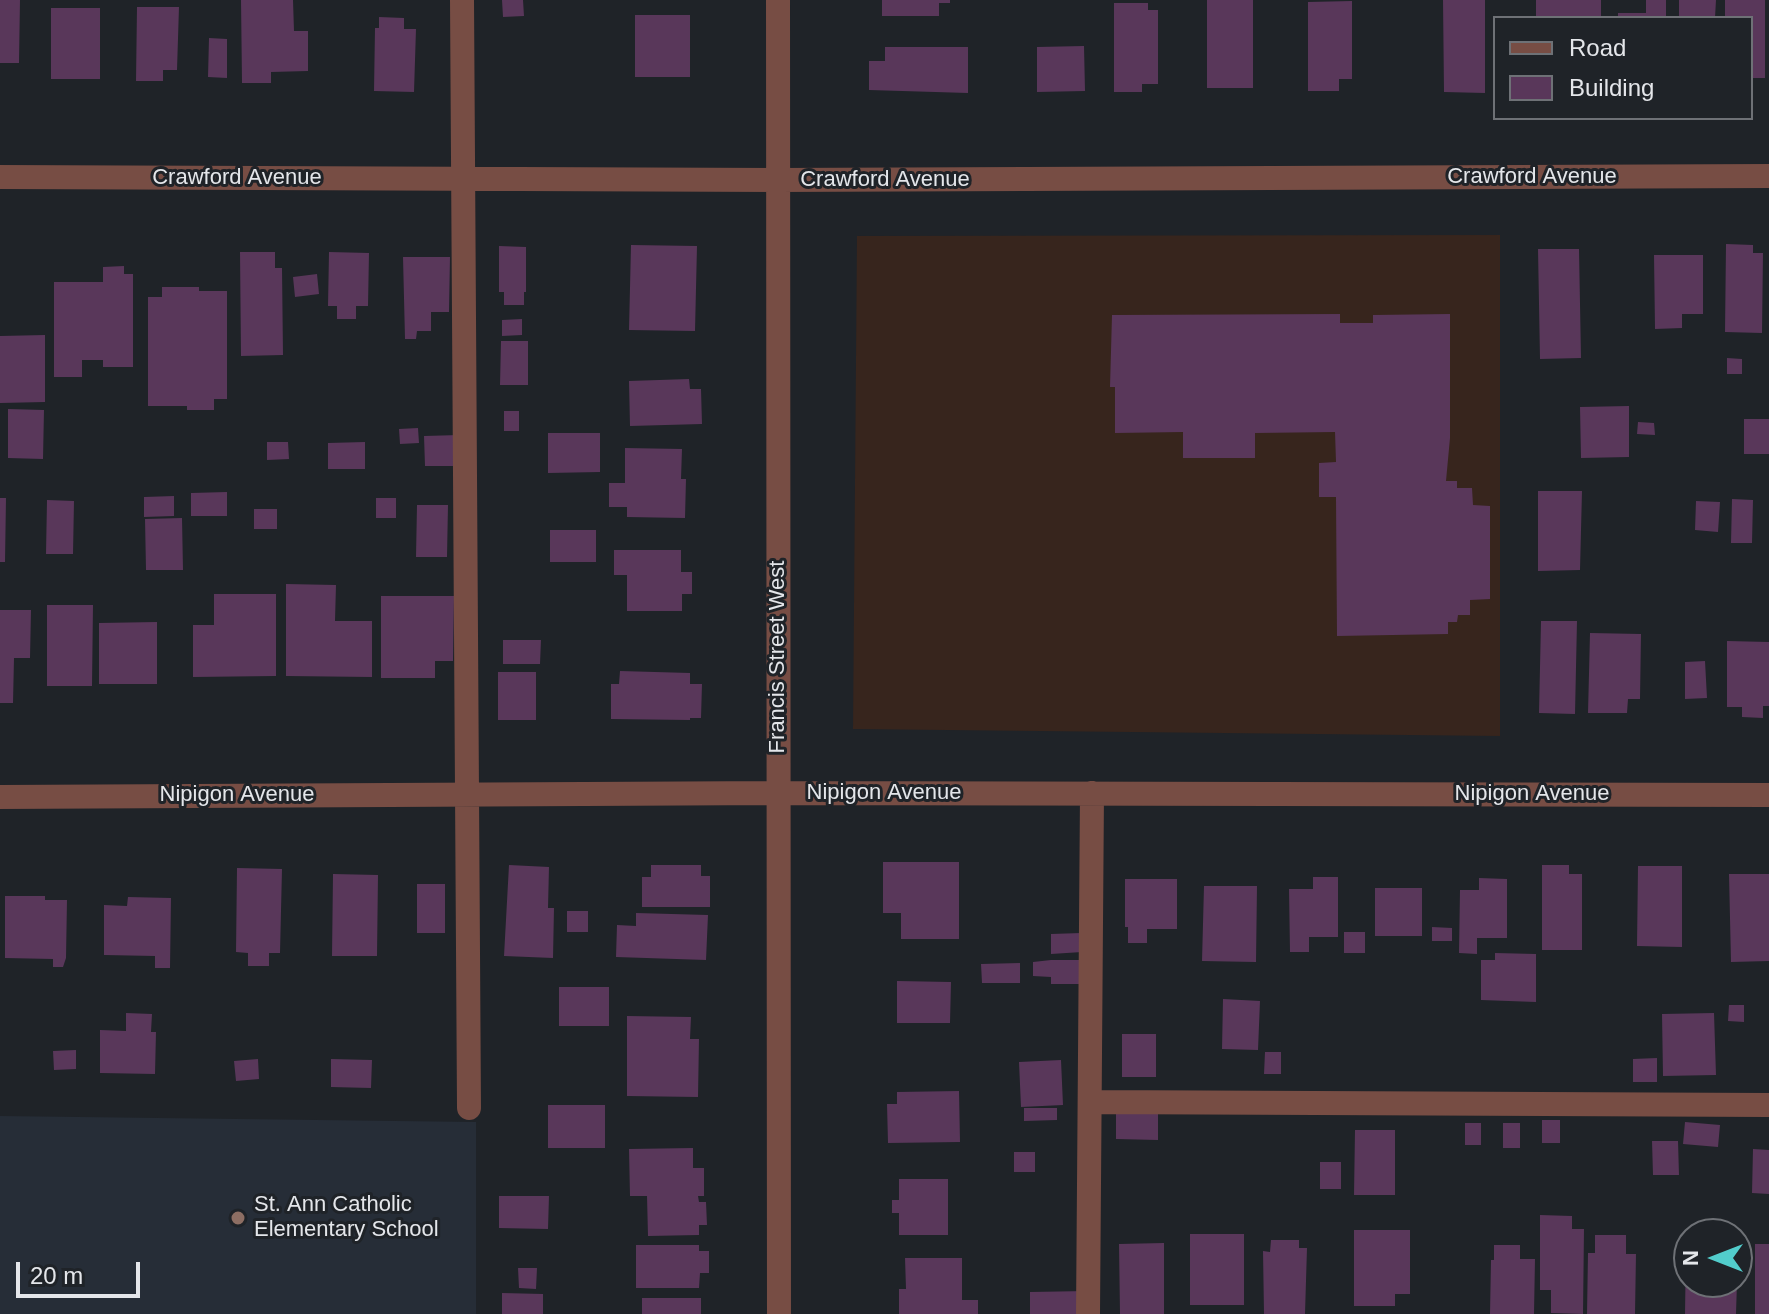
<!DOCTYPE html>
<html>
<head>
<meta charset="utf-8">
<style>
	body { margin:0 }
	#map { position:relative; width:1769px; height:1314px; overflow:hidden; background:#1f2328; font-family:Helvetica,sans-serif }
	canvas { display:block }
	.legend { position:absolute; left:1493px; top:16px; width:260px; height:104px; box-sizing:border-box; background:#1f2328; border:2px solid #6e7176; margin:0; padding:10px 14px; list-style:none; font-size:24px; color:#e4e6ea }
	.legend li { display:flex; align-items:center; gap:16px; height:40px }
	.legend b { width:40px; border:2px solid #6e7176 }
	.north { position:absolute; left:1673px; top:1218px; width:80px; height:80px; box-sizing:border-box; background:#1f2328; border:2px solid #6e7176; border-radius:50%; rotate:270deg; font-size:22px; font-weight:700; line-height:32px; text-align:center; color:#e4e6ea }
	.north::after { content:''; display:block; margin:auto; width:28px; height:36px; background:#52cdcc; clip-path:polygon(50% 0,100% 100%,50% 72%,0 100%) }
	.scale { position:absolute; left:16px; top:1262px; width:124px; height:36px; box-sizing:border-box; border:4px solid #e4e6ea; border-top:0; padding-left:10px; font-size:24px; line-height:28px; white-space:nowrap; color:#e4e6ea; -webkit-text-stroke:6px #1f2328; paint-order:stroke }
</style>
</head>
<body>
<div id="map">
<canvas width="1769" height="1314"></canvas>
<ul class="legend">
<li><b style="height:10px;background:#774d44"></b>Road</li>
<li><b style="height:22px;background:#59375a"></b>Building</li>
</ul>
<div class="north">N</div>
<div class="scale">20 m</div>
</div>
<script>
const ctx = document.querySelector('canvas').getContext('2d');
ctx.lineJoin = 'round';
function fill(path, color) { ctx.fillStyle = color; ctx.fill(path, 'evenodd'); }
const shape = rows => new Path2D(rows.map(r => 'M' + r).join(''));
function strokePath(path, color, width, dash) { ctx.strokeStyle = color; ctx.lineWidth = width; ctx.lineCap = dash ? 'butt' : 'round'; ctx.setLineDash(dash || []); ctx.stroke(path); }
function write(font, color, halo, rows, align = 'center') {
  ctx.font = font + ' Helvetica,sans-serif'; ctx.lineWidth = 6; ctx.setLineDash([]); ctx.textBaseline = 'middle'; ctx.strokeStyle = halo; ctx.fillStyle = color; for (const [text, x, y, turn = 0] of rows) {
    ctx.save(); ctx.translate(x, y); ctx.rotate((+turn || 0) * Math.PI / 180); ctx.textAlign = isNaN(turn) ? turn : align; if (halo) ctx.strokeText(text, 0, 0); ctx.fillText(text, 0, 0); ctx.restore();
  }
}
const commercial = shape([
	[1500,235,1500,736,853,729,857,236]
]);
const built = shape([
	[0,1116,476,1122,476,1314,0,1314]
]);
const building = shape([
	[0,0,20,0,19,63,0,63],
	[241,0,293,0,294,31,308,31,308,71,271,72,271,83,242,83],
	[502,0,523,0,524,16,503,17],
	[882,0,950,0,950,3,939,3,939,16,882,16],
	[1207,0,1253,0,1253,88,1207,88],
	[1443,0,1485,0,1485,93,1444,92],
	[1536,0,1601,0,1601,18,1536,18],
	[1646,0,1666,0,1666,18,1618,18,1618,13,1646,13],
	[1679,0,1716,0,1715,18,1679,18],
	[1725,0,1765,0,1765,78,1751,78,1751,18,1725,18],
	[1352,1,1352,79,1339,79,1339,91,1308,91,1308,2],
	[1114,3,1148,3,1148,10,1158,10,1158,84,1142,84,1142,92,1114,92],
	[137,7,179,7,177,70,163,70,163,81,136,81],
	[51,8,100,8,100,79,51,79],
	[635,15,690,15,690,77,635,77],
	[379,17,404,18,404,29,416,29,414,92,374,91,375,28,379,28],
	[209,38,227,39,227,78,208,77],
	[1084,46,1085,91,1037,92,1037,47],
	[885,47,968,47,968,93,869,90,869,61,885,61],
	[1726,244,1753,245,1753,253,1763,253,1762,333,1725,332],
	[631,245,697,246,695,331,629,330],
	[499,246,526,247,526,292,524,292,524,305,504,305,504,292,499,292],
	[1538,249,1579,249,1581,358,1540,359],
	[240,252,275,252,275,268,282,268,283,355,241,356],
	[329,252,369,253,368,306,356,306,356,319,337,319,337,306,328,306],
	[1654,255,1703,255,1703,314,1682,314,1682,328,1655,329],
	[403,257,450,257,449,312,431,312,431,331,417,331,416,339,405,339],
	[124,266,124,274,133,274,133,367,103,367,103,360,82,360,82,377,54,377,54,282,103,282,103,267],
	[317,274,319,294,295,297,293,277],
	[162,287,199,287,199,291,227,291,227,399,214,399,214,410,187,410,187,406,148,406,148,297,162,297],
	[1340,314,1340,323,1373,323,1373,315,1450,314,1450,438,1446,481,1457,481,1457,488,1472,488,1473,505,1490,506,1490,599,1470,600,1470,615,1458,615,1457,622,1448,622,1448,634,1337,636,1336,497,1319,497,1319,463,1336,462,1335,432,1255,433,1255,458,1183,458,1183,432,1115,433,1115,387,1110,387,1112,315],
	[522,319,522,335,502,336,502,320],
	[45,335,45,402,0,403,0,336],
	[501,341,528,341,528,385,500,385],
	[1727,358,1742,359,1742,374,1727,374],
	[689,379,690,389,701,389,702,424,630,426,629,381],
	[1629,406,1629,457,1581,458,1580,407],
	[8,409,44,410,43,459,8,458],
	[504,411,519,411,519,431,504,431],
	[1744,419,1769,419,1769,454,1744,454],
	[1638,422,1654,423,1655,435,1637,434],
	[418,428,419,443,400,444,399,429],
	[548,433,600,433,600,472,548,473],
	[459,435,459,466,425,466,424,436],
	[267,442,288,442,289,459,267,460],
	[365,442,365,469,328,469,328,443],
	[625,448,682,449,681,479,686,479,685,518,627,517,627,507,609,507,609,483,625,483],
	[1538,491,1582,491,1580,570,1538,571],
	[227,492,227,516,191,516,191,493],
	[174,496,174,516,144,517,144,497],
	[0,498,6,498,5,562,0,562],
	[376,498,396,498,396,518,376,518],
	[1732,499,1753,500,1752,543,1731,543],
	[47,500,74,501,73,554,46,554],
	[1696,501,1720,502,1718,532,1695,530],
	[417,505,448,505,447,557,416,557],
	[254,509,277,509,277,529,254,529],
	[182,518,183,570,146,570,145,519],
	[550,530,596,530,596,562,550,562],
	[614,550,681,550,681,572,692,572,692,594,682,594,682,611,627,611,627,575,614,575],
	[286,584,336,585,335,621,372,621,372,677,286,676],
	[214,594,276,594,276,676,193,677,193,625,214,625],
	[381,596,454,596,453,661,435,661,435,678,381,678],
	[47,605,93,605,92,686,47,686],
	[0,610,31,610,30,658,14,658,13,703,0,703],
	[1541,621,1577,621,1575,714,1539,713],
	[157,622,157,684,99,684,99,623],
	[1590,633,1641,634,1640,699,1628,699,1627,713,1588,713],
	[503,640,541,640,540,664,503,664],
	[1727,641,1769,642,1769,706,1763,706,1763,718,1742,717,1742,707,1727,707],
	[1705,661,1707,698,1685,699,1685,662],
	[620,671,690,673,690,684,702,684,701,718,690,718,690,720,611,719,611,684,619,684],
	[498,672,536,672,536,720,498,720],
	[883,862,959,862,959,939,901,939,901,913,883,913],
	[509,865,549,867,548,908,554,908,553,958,504,956],
	[651,865,701,865,701,876,710,876,710,907,642,907,642,877,651,877],
	[1542,865,1569,865,1569,874,1582,874,1582,950,1542,950],
	[1638,866,1682,866,1682,947,1637,946],
	[237,868,282,869,280,953,269,953,269,966,248,966,248,953,236,952],
	[333,874,378,875,377,956,332,956],
	[1729,874,1769,874,1769,961,1731,962],
	[1313,877,1338,877,1338,937,1309,937,1309,952,1290,952,1289,889,1313,889],
	[1479,878,1507,879,1507,938,1477,938,1477,954,1459,953,1460,890,1479,890],
	[1125,879,1177,879,1177,929,1147,929,1147,943,1128,943,1128,927,1125,927],
	[417,884,445,884,445,933,417,933],
	[1204,886,1257,886,1256,962,1202,961],
	[1375,888,1422,888,1422,936,1375,936],
	[5,896,45,896,45,900,67,900,66,958,63,967,53,967,53,959,5,958],
	[128,897,171,898,170,968,155,968,155,956,104,955,104,905,127,906],
	[567,911,588,911,588,932,567,932],
	[636,913,708,915,706,960,616,957,617,925,636,926],
	[1432,927,1452,928,1452,941,1432,941],
	[1344,932,1365,932,1365,953,1344,953],
	[1081,933,1082,952,1051,954,1051,934],
	[1495,953,1536,954,1536,1002,1481,1000,1481,960,1495,960],
	[1051,960,1084,960,1084,984,1051,984,1051,977,1033,976,1033,962],
	[1020,963,1020,983,982,983,981,964],
	[897,981,951,982,950,1023,897,1023],
	[559,987,609,987,609,1026,559,1026],
	[1223,999,1260,1001,1258,1050,1222,1049],
	[1729,1005,1744,1005,1744,1022,1728,1021],
	[126,1013,152,1014,151,1032,156,1032,155,1074,100,1073,100,1030,126,1031],
	[1714,1013,1716,1075,1663,1076,1662,1014],
	[627,1016,691,1017,690,1039,699,1039,698,1097,627,1096],
	[1122,1034,1156,1034,1156,1077,1122,1077],
	[76,1050,76,1069,54,1070,53,1051],
	[1265,1052,1281,1052,1281,1074,1264,1074],
	[1657,1058,1657,1082,1633,1082,1633,1059],
	[258,1059,259,1079,236,1081,234,1061],
	[331,1059,372,1060,371,1088,331,1087],
	[1061,1060,1063,1105,1021,1107,1019,1062],
	[959,1091,960,1142,888,1143,887,1104,897,1104,897,1092],
	[548,1105,605,1105,605,1148,548,1148],
	[1024,1108,1057,1108,1057,1120,1024,1121],
	[1116,1113,1158,1114,1158,1140,1116,1139],
	[1542,1120,1560,1120,1560,1143,1542,1143],
	[1685,1122,1720,1125,1718,1147,1683,1144],
	[1465,1123,1481,1123,1481,1145,1465,1145],
	[1503,1123,1520,1123,1520,1148,1503,1148],
	[1355,1130,1395,1130,1395,1195,1354,1195],
	[1652,1141,1678,1141,1679,1175,1653,1175],
	[693,1148,693,1168,704,1168,704,1196,698,1196,699,1202,706,1202,707,1225,699,1225,699,1235,648,1236,647,1196,630,1196,629,1149],
	[1753,1149,1769,1150,1769,1194,1752,1193],
	[1014,1152,1035,1152,1035,1172,1014,1172],
	[1320,1162,1341,1162,1341,1189,1320,1189],
	[899,1179,948,1179,948,1235,899,1235,899,1213,892,1213,892,1200,899,1200],
	[499,1196,549,1196,548,1229,499,1228],
	[1540,1215,1572,1216,1572,1229,1584,1229,1583,1314,1551,1313,1551,1290,1540,1290],
	[1354,1230,1410,1230,1410,1294,1395,1294,1395,1306,1354,1306],
	[1190,1234,1244,1234,1244,1305,1190,1305],
	[1595,1235,1626,1235,1626,1254,1636,1254,1635,1314,1587,1314,1588,1253,1595,1253],
	[1271,1240,1299,1240,1299,1248,1307,1248,1305,1314,1264,1314,1263,1251,1270,1252],
	[1164,1243,1164,1314,1120,1314,1119,1244],
	[1686,1243,1689,1243,1689,1282,1737,1282,1736,1314,1685,1314],
	[1755,1244,1769,1244,1769,1314,1755,1314],
	[636,1245,699,1245,699,1251,709,1251,709,1273,700,1273,699,1288,636,1288],
	[1494,1245,1520,1245,1520,1259,1535,1259,1534,1314,1490,1314,1491,1260,1494,1260],
	[905,1258,962,1258,962,1300,978,1300,978,1314,899,1314,899,1289,906,1289],
	[518,1268,537,1268,536,1289,519,1288],
	[1087,1291,1087,1314,1030,1314,1030,1292],
	[502,1293,543,1294,543,1314,502,1314],
	[642,1298,701,1298,701,1314,642,1314]
]);
const minor = shape([
	[462,0,469,1108],
	[778,0,779,1314],
	[0,177,777,180,1769,176],
	[0,797,778,793,1769,795],
	[1090,1102,1769,1105],
	[1088,1314,1092,793]
]);
const markers = [
	[238,1218,8,"#8d6e63"]
];
const streetNames = [
	["Crawford Avenue",1532,177],
	["Crawford Avenue",237,178],
	["Crawford Avenue",885,180],
	["Francis Street West",778,657,-90],
	["Nipigon Avenue",884,793],
	["Nipigon Avenue",1532,794],
	["Nipigon Avenue",237,795]
];
const poiNames = [
	["St. Ann Catholic",254,1205],
	["Elementary School",254,1230]
];
fill(commercial, '#37251d');
fill(built, '#262d37');
fill(building, '#59375a');
strokePath(minor, '#774d44', 24);
for (const [x, y, r, color] of markers) { const dot = new Path2D(); dot.arc(x, y, r, 0, 2 * Math.PI); ctx.fillStyle = color; ctx.fill(dot); strokePath(dot, '#1f2328', 3); }
write('22px', '#e4e6ea', '#1f2328', streetNames);
write('22px', '#e4e6ea', '#1f2328', poiNames, 'left');
</script>
</body>
</html>
